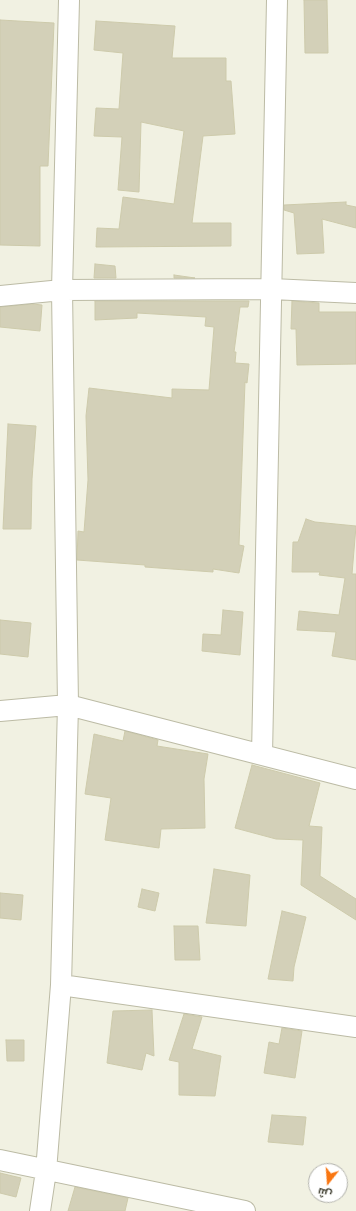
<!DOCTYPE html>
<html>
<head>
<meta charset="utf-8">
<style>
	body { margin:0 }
	#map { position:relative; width:356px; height:1211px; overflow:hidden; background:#f1f1e2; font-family:"IBM Plex Sans",Cairo,sans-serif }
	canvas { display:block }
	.north { position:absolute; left:308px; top:1163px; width:40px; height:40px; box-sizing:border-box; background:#fff; border:1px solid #b3b3ad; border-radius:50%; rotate:197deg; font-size:11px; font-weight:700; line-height:16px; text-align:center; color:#424133 }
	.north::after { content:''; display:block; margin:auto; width:14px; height:18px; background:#f97611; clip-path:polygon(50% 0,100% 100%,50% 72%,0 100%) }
</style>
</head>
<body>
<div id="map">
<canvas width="356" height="1211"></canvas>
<div class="north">ش</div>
</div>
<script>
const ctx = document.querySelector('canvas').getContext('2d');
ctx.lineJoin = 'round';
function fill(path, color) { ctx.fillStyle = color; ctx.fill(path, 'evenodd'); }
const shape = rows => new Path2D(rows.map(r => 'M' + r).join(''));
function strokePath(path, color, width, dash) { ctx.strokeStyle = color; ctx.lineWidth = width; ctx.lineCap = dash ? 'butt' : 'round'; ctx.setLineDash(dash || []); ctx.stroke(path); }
const building = shape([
	[304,0,327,0,328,53,305,53,304,0],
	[0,20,54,23,48,166,40,166,40,246,0,245,0,20],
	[96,21,175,26,172,58,226,58,226,81,231,81,235,134,203,136,192,223,231,223,231,246,96,247,97,228,119,229,123,197,174,204,184,131,141,122,139,192,118,190,122,137,94,136,96,108,119,109,123,53,94,50,96,21],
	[346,202,346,205,356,207,356,228,322,219,324,253,297,254,294,213,284,210,284,205,346,202],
	[95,264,115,266,116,278,94,278,95,264],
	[174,275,195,278,174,278,174,275],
	[95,301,249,301,248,307,240,307,234,352,236,352,235,363,249,364,247,383,245,382,239,545,244,546,239,573,213,569,213,572,145,567,145,565,77,560,78,531,84,532,88,480,86,416,89,388,172,398,172,389,209,390,214,327,205,326,206,317,137,313,137,318,95,320,95,301],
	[292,301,319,303,319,312,356,312,356,364,297,365,296,329,291,329,292,301],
	[33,304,42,305,40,331,0,327,0,307,33,304],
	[8,424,36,426,32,479,31,529,3,529,8,424],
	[306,519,315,522,356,526,352,574,356,574,356,660,332,656,336,632,297,630,299,611,339,615,345,578,319,575,320,572,292,572,293,542,298,542,306,519],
	[223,610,243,612,240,655,202,651,203,634,221,635,223,610],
	[0,620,31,623,28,657,0,654,0,620],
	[125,731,158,740,157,746,208,754,204,779,205,828,161,829,159,848,105,840,111,798,85,794,94,734,123,741,125,731],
	[252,765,320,783,309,826,322,827,320,876,356,899,356,920,301,885,303,840,276,839,235,828,252,765],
	[214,869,250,875,246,926,206,923,214,869],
	[142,889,159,893,155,911,138,907,142,889],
	[0,893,23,895,21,920,0,918,0,893],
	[282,911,306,917,294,967,293,981,268,979,282,911],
	[174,926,198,926,200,960,175,960,174,926],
	[152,1010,154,1056,146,1053,142,1070,107,1063,113,1011,152,1010],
	[184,1014,202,1017,192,1049,221,1056,215,1096,179,1095,179,1062,169,1060,184,1014],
	[282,1028,302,1031,295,1078,264,1073,269,1042,279,1044,282,1028],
	[6,1040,24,1040,24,1061,7,1061,6,1040],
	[272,1115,306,1117,303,1145,268,1142,272,1115],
	[0,1173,21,1178,16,1197,0,1193,0,1173],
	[75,1187,128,1198,125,1211,68,1211,75,1187]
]);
const minor = shape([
	[0,296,62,290,272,289,356,293],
	[0,711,68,705,356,779],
	[262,755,277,0],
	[61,985,356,1027],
	[0,1160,245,1211],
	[40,1211,46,1171,61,985,68,705,62,290,69,0]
]);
fill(building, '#d3d0b8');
strokePath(building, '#cdcaab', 1);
strokePath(minor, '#bcbba5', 22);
strokePath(minor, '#fff', 20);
</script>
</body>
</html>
